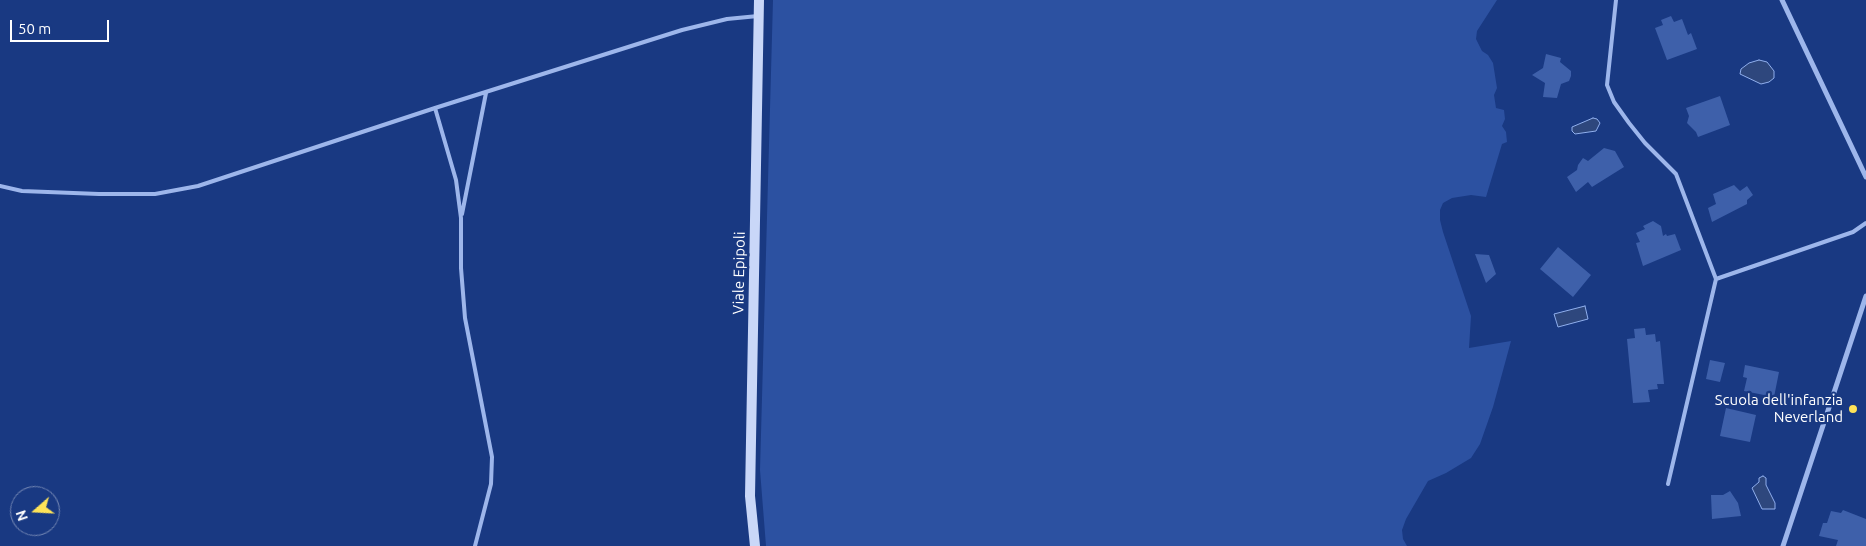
<!DOCTYPE html>
<html>
<head>
<meta charset="utf-8">
<style>
	body { margin:0 }
	#map { position:relative; width:1866px; height:546px; overflow:hidden; background:#193982; font-family:Ubuntu,sans-serif }
	canvas { display:block }
	.north { position:absolute; left:10px; top:486px; width:50px; height:50px; box-sizing:border-box; background:#193982; border:1px solid #7588b4; border-radius:50%; rotate:251deg; font-size:14px; font-weight:700; line-height:20px; text-align:center; color:#fff }
	.north::after { content:''; display:block; margin:auto; width:18px; height:22px; background:#fee358; clip-path:polygon(50% 0,100% 100%,50% 72%,0 100%) }
	.scale { position:absolute; left:10px; top:20px; width:99px; height:22px; box-sizing:border-box; border:2px solid #fff; border-top:0; padding-left:6px; font-size:15px; line-height:18px; white-space:nowrap; color:#fff; -webkit-text-stroke:4px #193982; paint-order:stroke }
</style>
</head>
<body>
<div id="map">
<canvas width="1866" height="546"></canvas>
<div class="north">N</div>
<div class="scale">50 m</div>
</div>
<script>
const ctx = document.querySelector('canvas').getContext('2d');
ctx.lineJoin = 'round';
function fill(path, color) { ctx.fillStyle = color; ctx.fill(path, 'evenodd'); }
const shape = rows => new Path2D(rows.map(r => 'M' + r).join(''));
function strokePath(path, color, width, dash) { ctx.strokeStyle = color; ctx.lineWidth = width; ctx.lineCap = dash ? 'butt' : 'round'; ctx.setLineDash(dash || []); ctx.stroke(path); }
function write(font, color, halo, rows, align = 'center') {
  ctx.font = font + ' Ubuntu,sans-serif'; ctx.lineWidth = 5; ctx.setLineDash([]); ctx.textBaseline = 'middle'; ctx.strokeStyle = halo; ctx.fillStyle = color; for (const [text, x, y, turn = 0] of rows) {
    ctx.save(); ctx.translate(x, y); ctx.rotate((+turn || 0) * Math.PI / 180); ctx.textAlign = isNaN(turn) ? turn : align; if (halo) ctx.strokeText(text, 0, 0); ctx.fillText(text, 0, 0); ctx.restore();
  }
}
const green = shape([
	[773,0,1497,0,1477,31,1476,39,1482,51,1488,55,1493,63,1497,88,1494,95,1496,108,1504,110,1505,119,1502,126,1506,132,1507,142,1502,144,1486,197,1471,195,1452,198,1443,203,1440,210,1440,220,1443,232,1471,316,1469,348,1511,341,1493,407,1480,444,1471,458,1446,473,1428,481,1406,519,1402,530,1403,539,1407,546,766,546,760,470]
]);
const water = shape([
	[1759,60,1767,62,1774,71,1774,78,1769,82,1761,84,1740,74,1741,69,1749,63,1759,60],
	[1593,118,1597,119,1600,123,1596,131,1575,134,1572,131,1572,127,1593,118],
	[1585,306,1588,319,1558,327,1554,314,1585,306],
	[1763,476,1766,478,1766,485,1775,503,1775,509,1762,509,1752,488,1759,482,1759,478,1763,476]
]);
const building = shape([
	[1671,16,1674,22,1682,19,1688,35,1691,33,1697,49,1667,60,1655,28,1663,25,1661,20],
	[1546,54,1561,58,1560,62,1571,71,1571,76,1569,81,1561,84,1557,98,1543,97,1545,83,1532,75,1543,68],
	[1720,96,1730,125,1698,137,1696,132,1687,123,1689,116,1686,108],
	[1604,148,1615,151,1624,167,1592,187,1588,182,1576,192,1567,177,1577,170,1578,165,1583,158,1588,161],
	[1734,185,1740,191,1747,186,1753,195,1747,200,1747,204,1712,222,1708,208,1716,204,1713,194],
	[1653,221,1661,226,1663,236,1666,234,1667,236,1675,234,1681,250,1643,266,1636,243,1640,242,1636,233,1645,229,1643,226],
	[1558,247,1591,275,1573,297,1540,269],
	[1475,254,1489,255,1496,274,1486,283],
	[1645,328,1646,335,1655,334,1656,342,1660,341,1664,384,1657,384,1658,389,1648,390,1650,402,1633,403,1627,339,1635,338,1634,329],
	[1710,360,1725,363,1720,382,1706,379],
	[1745,365,1779,372,1774,397,1744,391,1747,378,1743,377],
	[1726,408,1756,415,1750,442,1720,436],
	[1730,491,1738,503,1741,516,1712,519,1711,495,1723,495],
	[1843,510,1866,519,1866,546,1836,546,1838,540,1819,536,1823,523,1827,523,1831,511,1841,513]
]);
const service = shape([
	[1616,0,1607,85,1614,102,1629,123,1645,143,1676,174,1716,279,1853,232,1866,223],
	[435,108,456,180,461,218,461,268,465,318,492,457,491,484,475,546],
	[0,186,22,191,99,194,155,194,198,186,435,108,682,30,727,19,758,16],
	[462,214,486,93],
	[1668,484,1716,279]
]);
const minor = shape([
	[1782,0,1866,177],
	[1783,546,1866,296]
]);
const secondary = shape([
	[755,546,750,496,759,0]
]);
const markers = [
	[1853,409,5,"#fee358"]
];
const streetNames = [
	["Viale Epipoli",739,273,-89]
];
const poiNames = [
	["Scuola dell'infanzia",1843,400],
	["Neverland",1843,417]
];
fill(green, '#2c51a1');
fill(water, '#2e477d');
strokePath(water, '#90afed', 1);
fill(building, '#3e60aa');
strokePath(service, '#9db6eb', 4);
strokePath(minor, '#9db6eb', 5);
strokePath(secondary, '#c9d7f8', 10);
for (const [x, y, r, color] of markers) { const dot = new Path2D(); dot.arc(x, y, r, 0, 2 * Math.PI); ctx.fillStyle = color; ctx.fill(dot); strokePath(dot, '#193982', 2); }
write('15px', '#fff', '#193982', streetNames);
write('15px', '#fff', '#193982', poiNames, 'right');
</script>
</body>
</html>
